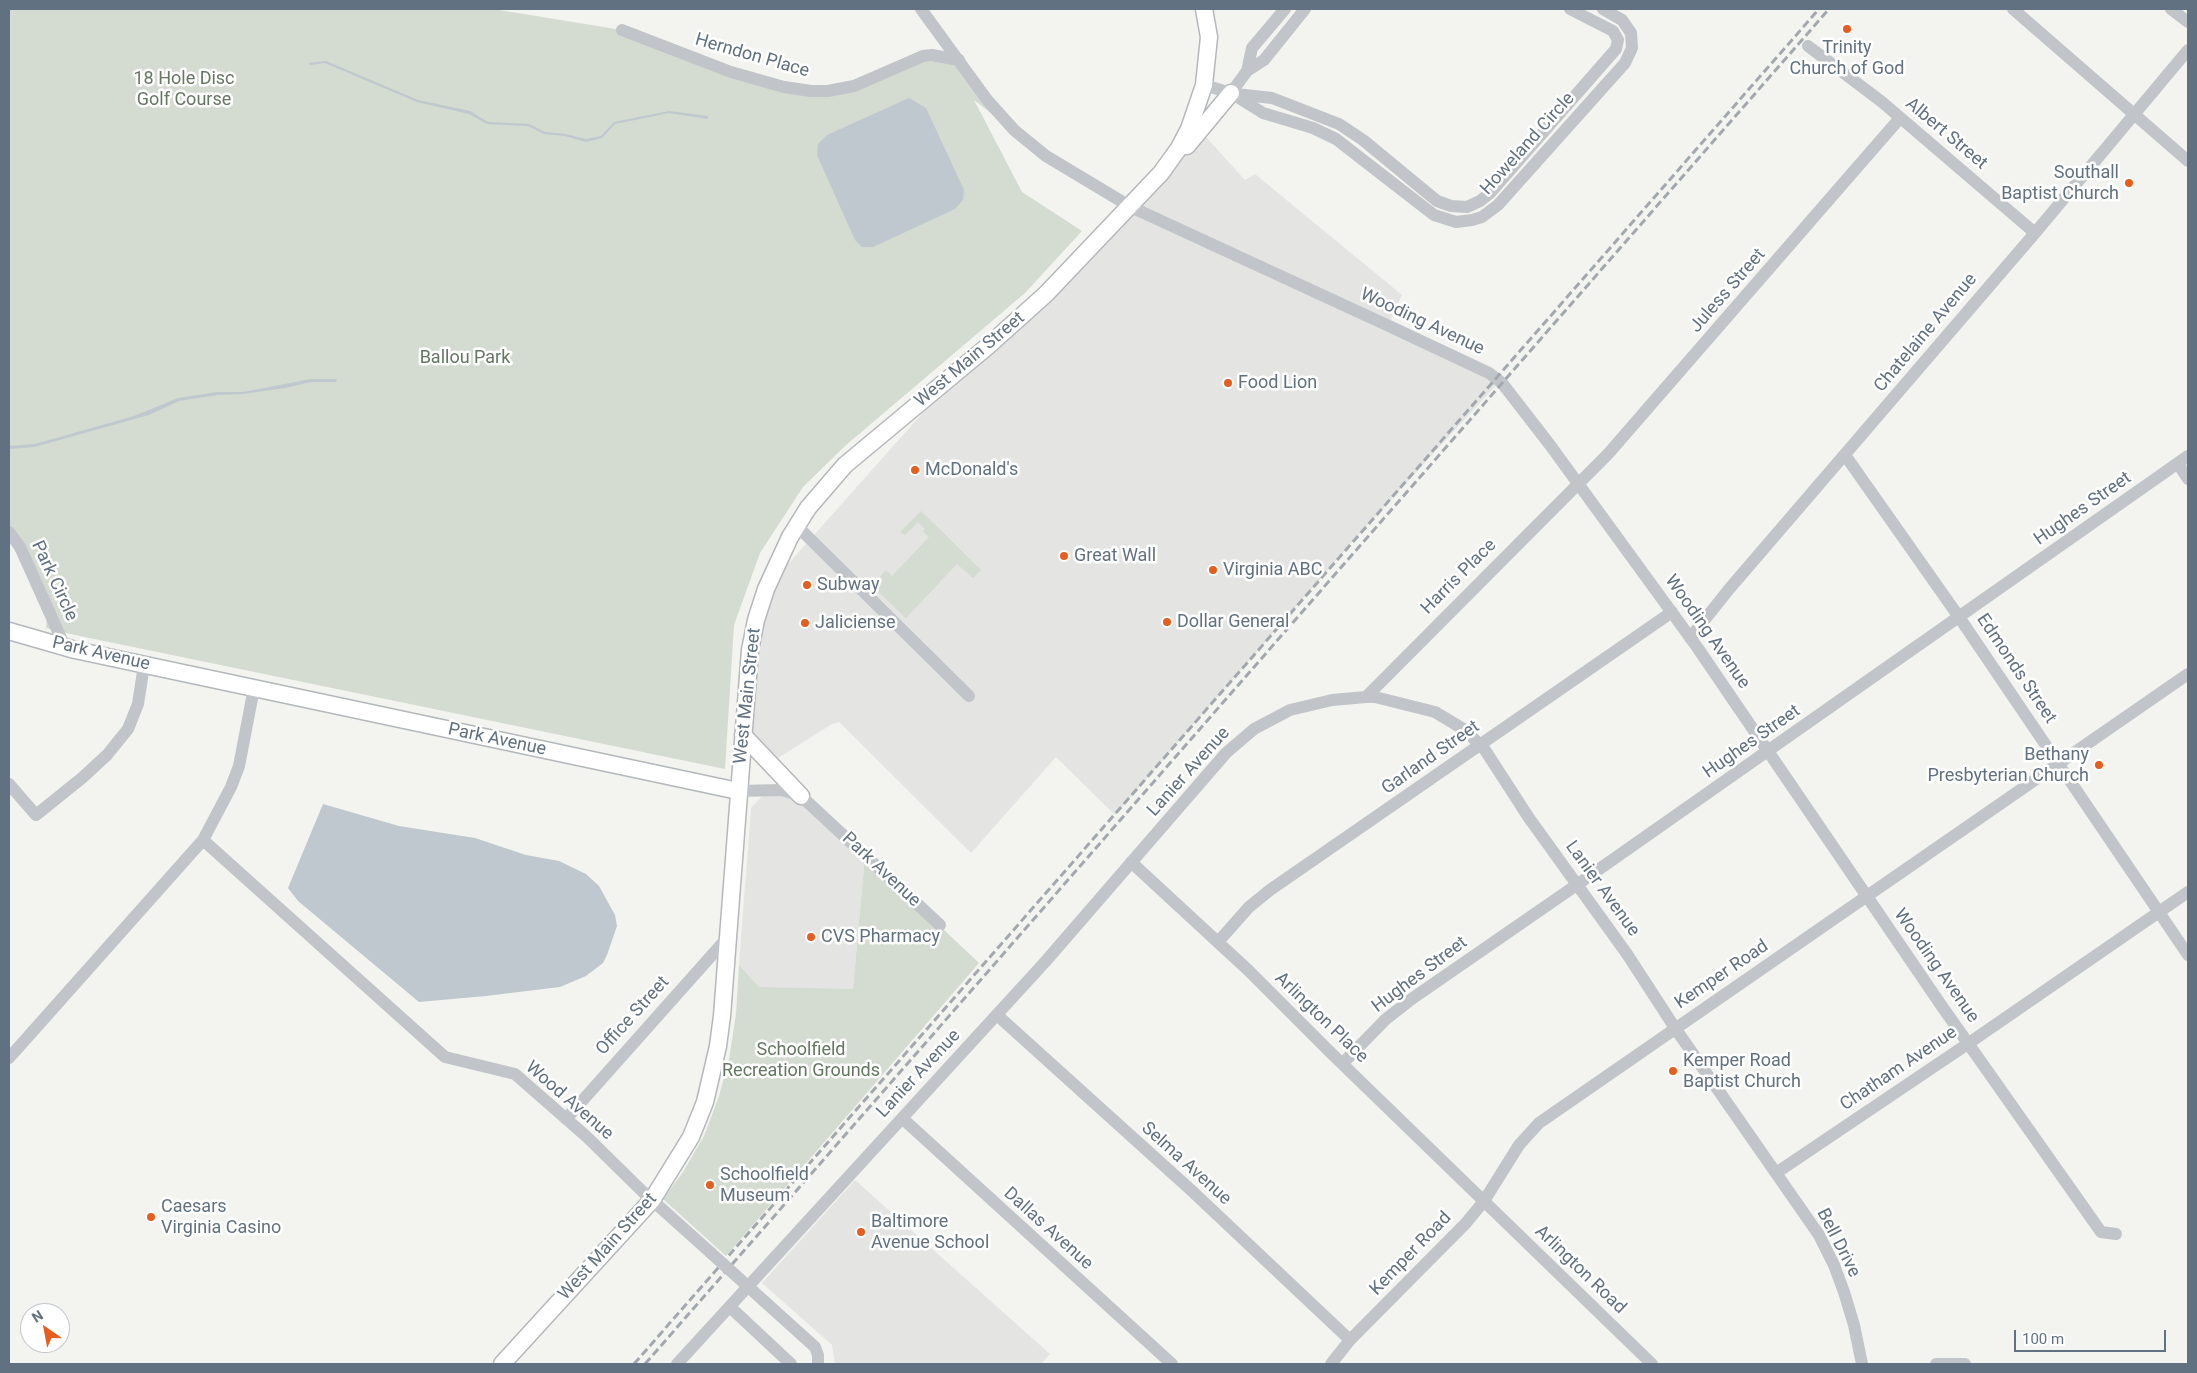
<!DOCTYPE html>
<html>
<head>
<meta charset="utf-8">
<style>
	body { margin:0 }
	#map { position:relative; width:2197px; height:1373px; overflow:hidden; background:#f3f4ef; font-family:Roboto,sans-serif }
	canvas { display:block }
	.frame { position:absolute; inset:0; border:10px solid #627181; pointer-events:none }
	.north { position:absolute; left:20px; top:1303px; width:50px; height:50px; box-sizing:border-box; background:#fff; border:1px solid #c0c6cd; border-radius:50%; rotate:327deg; font-size:14px; font-weight:700; line-height:20px; text-align:center; color:#627181 }
	.north::after { content:''; display:block; margin:auto; width:18px; height:22px; background:#e55e1e; clip-path:polygon(50% 0,100% 100%,50% 72%,0 100%) }
	.scale { position:absolute; left:2014px; top:1330px; width:152px; height:22px; box-sizing:border-box; border:2px solid #627181; border-top:0; padding-left:6px; font-size:15px; line-height:18px; white-space:nowrap; color:#627181; -webkit-text-stroke:4px #fff; paint-order:stroke }
</style>
</head>
<body>
<div id="map">
<canvas width="2197" height="1373"></canvas>
<div class="frame"></div>
<div class="north">N</div>
<div class="scale">100 m</div>
</div>
<script>
const ctx = document.querySelector('canvas').getContext('2d');
ctx.lineJoin = 'round';
function fill(path, color) { ctx.fillStyle = color; ctx.fill(path, 'evenodd'); }
const shape = rows => new Path2D(rows.map(r => 'M' + r).join(''));
function strokePath(path, color, width, dash) { ctx.strokeStyle = color; ctx.lineWidth = width; ctx.lineCap = dash ? 'butt' : 'round'; ctx.setLineDash(dash || []); ctx.stroke(path); }
function write(font, color, halo, rows, align = 'center') {
  ctx.font = font + ' Roboto,sans-serif'; ctx.lineWidth = 5; ctx.setLineDash([]); ctx.textBaseline = 'middle'; ctx.strokeStyle = halo; ctx.fillStyle = color; for (const [text, x, y, turn = 0] of rows) {
    ctx.save(); ctx.translate(x, y); ctx.rotate((+turn || 0) * Math.PI / 180); ctx.textAlign = isNaN(turn) ? turn : align; if (halo) ctx.strokeText(text, 0, 0); ctx.fillText(text, 0, 0); ctx.restore();
  }
}
const built = shape([
	[1197,135,1206,137,1245,180,1255,174,1402,295,1389,325,1500,381,1360,533,1115,815,1056,757,971,853,839,722,832,724,778,758,744,726,766,589,967,363],
	[767,791,790,791,865,855,853,990,759,987,739,965,751,808],
	[855,1180,1050,1354,1041,1364,835,1364,832,1345,762,1283]
]);
const green = shape([
	[9,9,493,9,622,30,731,72,837,90,910,62,959,60,1046,156,974,100,1022,192,1082,231,1025,293,845,446,803,487,760,553,734,625,725,769,75,635,46,628,47,616,9,538],
	[921,511,981,570,973,578,957,564,906,618,872,586,886,570,892,576,929,537,923,531,925,529,918,522,905,535,900,532],
	[865,855,979,963,726,1256,663,1199,683,1172,704,1136,719,1096,729,1059,736,1014,739,965,759,987,853,989]
]);
const water = shape([
	[326,61,418,100,470,111,488,122,529,124,545,132,565,134,586,139,601,136,614,122,669,111,708,116,708,119,669,113,615,124,602,138,586,142,565,136,544,134,528,126,487,124,469,114,417,102,325,63,310,65,309,63],
	[909,98,926,108,964,190,963,200,955,209,873,247,862,247,855,240,817,155,818,144,827,135],
	[311,379,337,379,336,382,311,382,285,388,243,394,217,395,179,401,149,415,34,447,9,449,9,446,35,444,134,416,178,398,217,392,243,392],
	[323,804,399,826,475,838,526,855,559,861,586,874,599,886,615,915,617,926,607,955,603,963,586,976,560,987,486,996,419,1002,298,901,288,888]
]);
const minor = shape([
	[921,9,988,101,1014,130,1046,156,1131,207,1389,326,1489,373,1502,383,1550,445,1697,647,1941,1005,2101,1232,2116,1234],
	[2013,9,2188,161],
	[2171,9,2188,22],
	[622,30,731,72,784,87,811,91,828,91,854,86,923,56,932,55,959,60],
	[1808,46,1882,102,2035,233],
	[1247,71,1252,48,1285,9],
	[1204,85,1231,93,1247,71,1264,60,1305,9],
	[1231,93,1263,113,1313,128,1336,139,1434,215,1456,222,1472,220,1482,217,1498,205,1625,63,1632,48,1631,33,1622,20,1603,9],
	[1236,94,1272,98,1339,124,1363,140,1437,201,1451,206,1467,207,1480,201,1490,193,1616,49,1618,40,1613,31,1570,9],
	[1845,455,1959,617,2188,955],
	[2178,464,2188,479],
	[797,526,969,696],
	[9,532,20,547,65,647],
	[1690,638,1730,588,2035,233,2188,50],
	[1366,697,1608,454,1900,118],
	[9,784,36,815,82,778,107,755,128,729,138,704,144,665],
	[738,791,782,790,801,796,940,925],
	[203,840,445,1057,515,1074,587,1137,643,1192,711,1253],
	[1131,862,1248,970,1330,1052,1652,1364],
	[1218,942,1249,907,1270,890,1672,612],
	[997,1015,1192,1191,1350,1340],
	[9,1058,203,840,231,787,239,766,254,688],
	[1342,1064,1386,1019,1413,998,1578,884,2188,456],
	[902,1118,1172,1364],
	[566,1119,728,937],
	[1776,1173,1969,1043,2188,892],
	[764,1301,815,1347,818,1355,818,1364],
	[730,1307,791,1364],
	[677,1364,1045,962,1226,753,1254,729,1290,710,1332,700,1366,697,1375,697,1435,712,1465,730,1485,750,1529,818,1627,954,1675,1028,1819,1235,1834,1265,1844,1292,1854,1325,1862,1364],
	[1331,1364,1350,1340,1466,1223,1484,1201,1519,1145,1539,1123,2188,674],
	[1936,1364,1965,1364]
]);
const major = shape([
	[1187,146,1231,93],
	[9,631,75,650,738,791],
	[743,735,801,796],
	[502,1364,652,1200,691,1137,705,1102,718,1046,722,1016,750,650,756,620,766,589,790,537,808,508,845,465,988,346,1046,294,1161,173,1179,148,1189,129,1204,85,1209,37,1204,9]
]);
const rail = shape([
	[634,1364,1819,9],
	[645,1364,1829,9]
]);
const minorBridge = shape([
	[711,1253,764,1301]
]);
const markers = [
	[1847,29,5,"#e55e1e"],
	[2129,183,5,"#e55e1e"],
	[1228,383,5,"#e55e1e"],
	[915,470,5,"#e55e1e"],
	[1064,556,5,"#e55e1e"],
	[1213,570,5,"#e55e1e"],
	[807,585,5,"#e55e1e"],
	[1167,622,5,"#e55e1e"],
	[805,623,5,"#e55e1e"],
	[2099,765,5,"#e55e1e"],
	[811,937,5,"#e55e1e"],
	[1673,1071,5,"#e55e1e"],
	[710,1185,5,"#e55e1e"],
	[151,1217,5,"#e55e1e"],
	[861,1232,5,"#e55e1e"]
];
const poiNames = [
	["Trinity",1847,48,"center"],
	["Church of God",1847,69,"center"],
	["Southall",2119,173,"right"],
	["Baptist Church",2119,194,"right"],
	["Food Lion",1238,383],
	["McDonald's",925,470],
	["Great Wall",1074,556],
	["Virginia ABC",1223,570],
	["Subway",817,585],
	["Dollar General",1177,622],
	["Jaliciense",815,623],
	["Bethany",2089,755,"right"],
	["Presbyterian Church",2089,776,"right"],
	["CVS Pharmacy",821,937],
	["Kemper Road",1683,1061],
	["Baptist Church",1683,1082],
	["Schoolfield",720,1175],
	["Museum",720,1196],
	["Caesars",161,1207],
	["Virginia Casino",161,1228],
	["Baltimore",871,1222],
	["Avenue School",871,1243]
];
const streetNames = [
	["Herndon Place",752,56,16],
	["Albert Street",1946,134,40],
	["Howeland Circle",1528,144,-48],
	["Juless Street",1728,291,-49],
	["Wooding Avenue",1422,322,25],
	["Chatelaine Avenue",1926,333,-50],
	["West Main Street",970,360,-40],
	["Hughes Street",2083,509,-35],
	["Harris Place",1459,577,-45],
	["Park Circle",54,581,65],
	["Wooding Avenue",1707,632,55],
	["Park Avenue",101,654,13],
	["Edmonds Street",2016,669,56],
	["West Main Street",748,696,-84],
	["Park Avenue",497,740,12],
	["Hughes Street",1752,742,-35],
	["Garland Street",1431,758,-35],
	["Lanier Avenue",1189,772,-48],
	["Park Avenue",881,870,43],
	["Lanier Avenue",1602,889,54],
	["Wooding Avenue",1936,966,55],
	["Hughes Street",1420,975,-37],
	["Kemper Road",1722,975,-34],
	["Office Street",633,1016,-48],
	["Arlington Place",1321,1018,44],
	["Chatham Avenue",1899,1069,-34],
	["Lanier Avenue",919,1074,-47],
	["Wood Avenue",569,1101,41],
	["Selma Avenue",1186,1164,42],
	["Dallas Avenue",1048,1229,42],
	["Bell Drive",1838,1243,63],
	["West Main Street",608,1247,-48],
	["Kemper Road",1411,1254,-46],
	["Arlington Road",1580,1270,44]
];
const parkNames = [
	["18 Hole Disc",184,79],
	["Golf Course",184,100],
	["Ballou Park",465,358],
	["Schoolfield",801,1050],
	["Recreation Grounds",801,1071]
];
fill(built, '#e4e5e3');
fill(green, '#d4dbd0');
fill(water, '#bfc8ce');
strokePath(major, '#b4b8bc', 19);
strokePath(minor, '#c1c4c8', 12);
strokePath(major, '#fff', 16);
strokePath(rail, '#a3a8ae', 3, [8, 4]);
strokePath(minorBridge, '#c1c4c8', 12);
for (const [x, y, r, color] of markers) { const dot = new Path2D(); dot.arc(x, y, r, 0, 2 * Math.PI); ctx.fillStyle = color; ctx.fill(dot); strokePath(dot, '#fff', 2); }
write('18px', '#627181', '#fff', poiNames, 'left');
write('18px', '#627181', '#fff', streetNames);
write('18px', '#647861', '#fff', parkNames);
</script>
</body>
</html>
